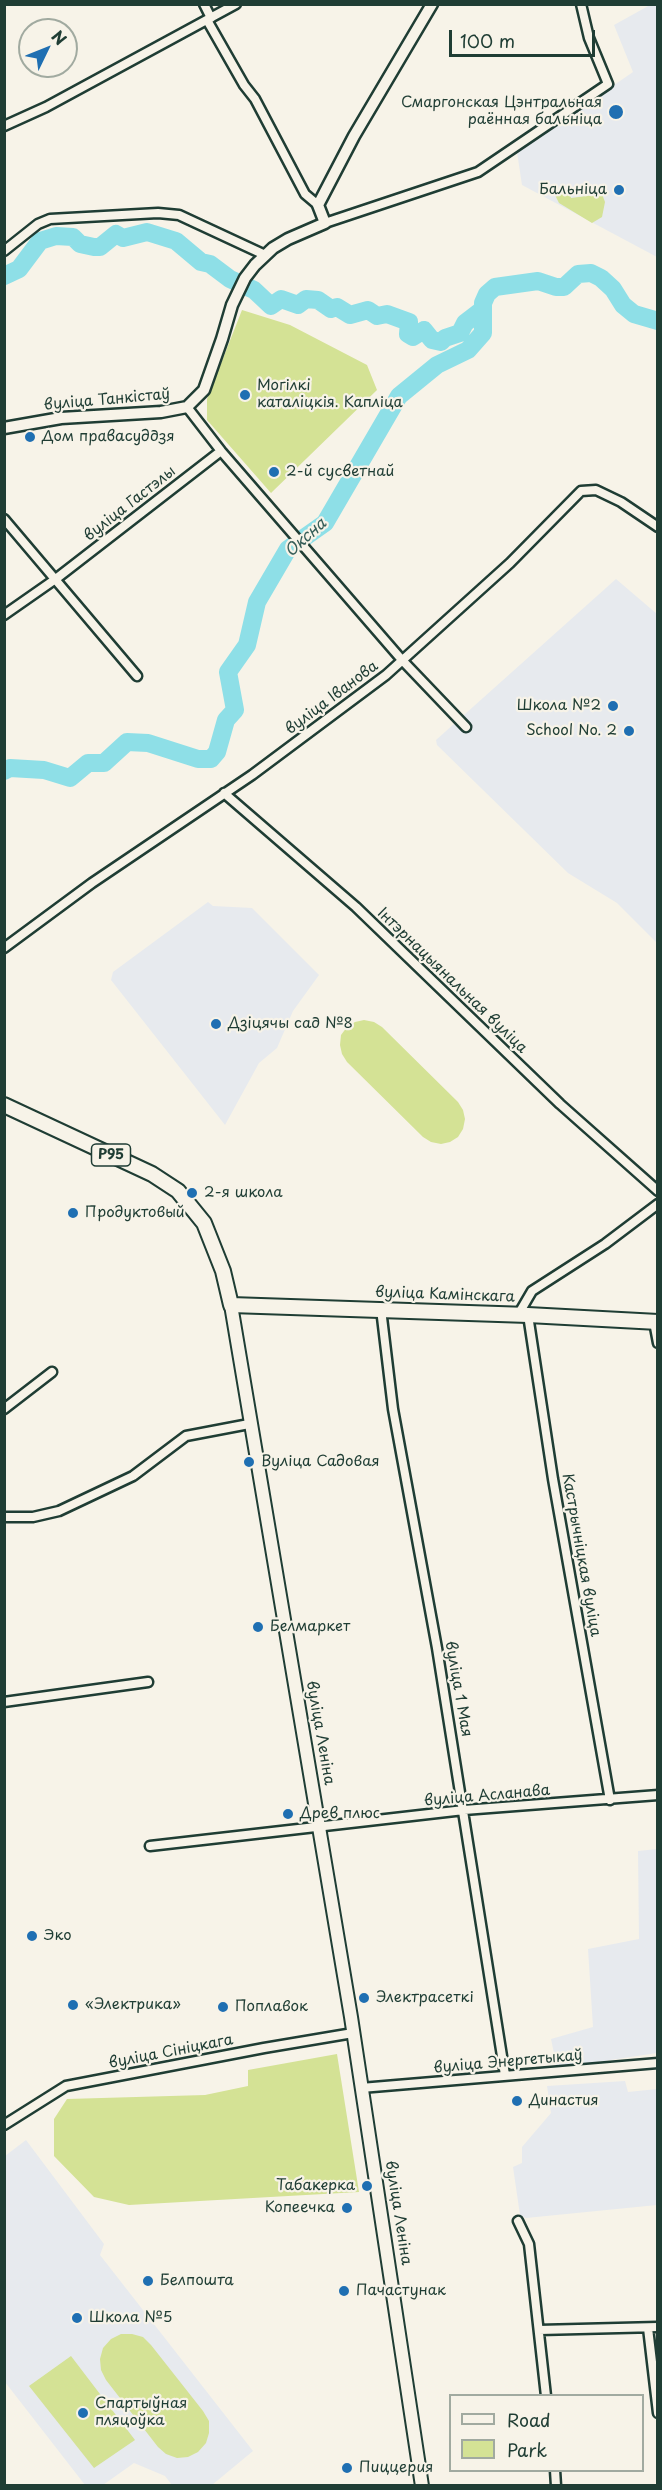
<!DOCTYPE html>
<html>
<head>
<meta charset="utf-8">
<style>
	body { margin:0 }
	#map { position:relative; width:662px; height:2490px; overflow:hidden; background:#f7f3e8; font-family:"Playpen Sans",sans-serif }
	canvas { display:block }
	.frame { position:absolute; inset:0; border:6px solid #1f3d34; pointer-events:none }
	.legend { position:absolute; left:449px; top:2394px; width:195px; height:78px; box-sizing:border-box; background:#f7f3e8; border:2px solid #a1aaa0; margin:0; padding:8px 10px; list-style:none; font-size:18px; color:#1f3d34 }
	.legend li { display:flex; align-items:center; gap:12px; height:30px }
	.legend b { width:30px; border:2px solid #a1aaa0 }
	.north { position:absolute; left:18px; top:18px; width:60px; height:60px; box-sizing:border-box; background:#f7f3e8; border:2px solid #a1aaa0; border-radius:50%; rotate:47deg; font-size:16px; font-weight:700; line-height:24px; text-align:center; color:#1f3d34 }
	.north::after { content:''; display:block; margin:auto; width:21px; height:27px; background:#1f6fb2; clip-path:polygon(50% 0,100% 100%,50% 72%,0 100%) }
	.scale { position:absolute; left:449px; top:30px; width:146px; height:27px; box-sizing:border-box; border:3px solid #1f3d34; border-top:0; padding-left:8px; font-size:18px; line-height:21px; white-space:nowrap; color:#1f3d34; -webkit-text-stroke:4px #f7f3e8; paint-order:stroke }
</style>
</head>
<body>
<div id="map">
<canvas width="662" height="2490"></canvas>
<div class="frame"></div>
<ul class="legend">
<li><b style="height:8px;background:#f7f3e8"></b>Road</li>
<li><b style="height:16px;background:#d4e295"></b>Park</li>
</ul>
<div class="north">N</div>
<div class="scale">100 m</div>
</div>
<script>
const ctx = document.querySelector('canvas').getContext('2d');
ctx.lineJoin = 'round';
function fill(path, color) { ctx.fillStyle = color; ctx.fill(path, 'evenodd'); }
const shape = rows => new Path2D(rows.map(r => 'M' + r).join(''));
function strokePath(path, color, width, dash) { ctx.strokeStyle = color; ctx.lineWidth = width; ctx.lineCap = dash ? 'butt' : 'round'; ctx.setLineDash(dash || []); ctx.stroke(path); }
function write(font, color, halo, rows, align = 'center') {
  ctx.font = font + ' "Playpen Sans",sans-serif'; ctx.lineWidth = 4.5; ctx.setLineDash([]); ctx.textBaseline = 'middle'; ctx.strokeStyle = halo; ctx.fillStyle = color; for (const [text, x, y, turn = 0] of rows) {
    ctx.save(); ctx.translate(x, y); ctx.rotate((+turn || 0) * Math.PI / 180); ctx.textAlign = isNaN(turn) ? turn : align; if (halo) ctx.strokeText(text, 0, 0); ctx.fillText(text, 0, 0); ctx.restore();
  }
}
const built = shape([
	[650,5,657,5,657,257,522,185,517,152,633,72,614,25],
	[616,579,657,614,657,943,617,903,568,873,437,745,436,740],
	[208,902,213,906,252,908,319,975,293,1011,277,1048,259,1063,225,1125,111,980,113,972],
	[657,1849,657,2053,557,2068,551,2039,593,2027,588,1949,639,1939,638,1851],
	[625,2081,628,2092,657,2089,657,2205,526,2218,520,2215,513,2167,522,2163,522,2147,551,2113,547,2086],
	[26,2140,104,2244,100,2255,253,2451,212,2485,172,2485,165,2476,134,2463,103,2485,85,2485,5,2382,5,2156]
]);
const green = shape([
	[563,187,569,190,571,198,602,194,605,202,602,217,592,223,559,203,555,195,557,190],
	[242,310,290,325,367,365,377,390,271,493,207,420,207,399],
	[364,1020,374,1022,382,1027,458,1102,463,1110,465,1119,463,1129,458,1137,450,1142,441,1144,431,1142,423,1137,347,1062,342,1054,340,1045,341,1035,347,1027,355,1022],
	[337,2054,359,2192,129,2205,94,2197,54,2156,54,2119,67,2099,205,2095,248,2086,248,2070],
	[121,2334,132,2334,143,2337,151,2345,203,2411,209,2421,209,2433,206,2443,198,2452,188,2457,177,2458,166,2454,158,2447,106,2380,101,2370,100,2359,103,2348,111,2339],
	[71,2356,135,2440,94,2468,29,2386]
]);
const river = shape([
	[4,276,19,269,40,241,56,236,73,237,80,244,94,247,100,247,116,234,123,238,147,232,176,241,201,262,210,264,230,279,254,290,271,306,281,299,298,305,306,299,318,300,331,309,337,307,350,315,368,310,377,316,387,314,409,322,408,334,413,337,424,330,432,340,441,342,445,338,460,333,465,323,482,310],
	[4,771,10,768,44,770,70,778,88,763,104,763,127,742,148,743,198,759,211,759,217,752,226,720,235,710,228,672,247,645,257,602,288,549,325,523,399,396,437,365,468,350,483,333,483,303,487,294,495,287,538,281,556,287,564,287,578,274,591,273,601,278,613,289,623,305,634,314,658,321]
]);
const minor = shape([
	[204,4,211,18],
	[207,20,244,85,255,99,305,194,318,205],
	[4,126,46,107,236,4],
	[325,223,478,172,608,84,589,38,581,4],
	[4,251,38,224,50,219,158,213,179,215,265,255],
	[187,407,221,451,402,660,466,727],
	[4,519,137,676],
	[4,615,57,578,221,451],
	[224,793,356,907,560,1104,658,1191],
	[4,948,92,883,252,775,386,675,510,563,581,491,596,490,621,502,658,527],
	[381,1309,393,1409,437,1648,505,2075],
	[518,1315,532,1291,605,1244,658,1204],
	[528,1315,553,1479,610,1800],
	[654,1322,658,1343],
	[4,1409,52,1372],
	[4,1517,33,1517,59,1511,133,1476,186,1436,249,1424],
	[4,1702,148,1682],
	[150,1846,464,1810,658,1795],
	[361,2088,658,2063],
	[4,2125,66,2086,264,2048,353,2033],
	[518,2221,529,2244,546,2396],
	[648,2328,658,2413],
	[539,2330,658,2327],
	[555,2470,556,2486]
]);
const tertiary = shape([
	[4,428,61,418,161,412,187,407,204,390,222,339,232,305,245,278,255,265,273,248,288,239,325,223,318,205,354,136,432,4]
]);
const secondary = shape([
	[231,1305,351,2017,422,2486]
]);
const primary = shape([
	[4,1105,152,1174,178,1191,204,1223,223,1271,231,1305,528,1315,658,1322]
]);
const markers = [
	[616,112,8,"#1f6fb2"],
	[619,190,6,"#1f6fb2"],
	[245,395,6,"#1f6fb2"],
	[30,437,6,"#1f6fb2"],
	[274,472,6,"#1f6fb2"],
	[613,706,6,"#1f6fb2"],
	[629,731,6,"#1f6fb2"],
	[216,1024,6,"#1f6fb2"],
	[192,1193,6,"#1f6fb2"],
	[73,1213,6,"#1f6fb2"],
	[249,1462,6,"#1f6fb2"],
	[258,1627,6,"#1f6fb2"],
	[288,1814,6,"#1f6fb2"],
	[32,1936,6,"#1f6fb2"],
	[364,1998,6,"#1f6fb2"],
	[73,2005,6,"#1f6fb2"],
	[223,2007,6,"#1f6fb2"],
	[517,2101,6,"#1f6fb2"],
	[367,2186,6,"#1f6fb2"],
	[347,2208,6,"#1f6fb2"],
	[148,2281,6,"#1f6fb2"],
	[344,2291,6,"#1f6fb2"],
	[77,2318,6,"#1f6fb2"],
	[83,2413,6,"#1f6fb2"],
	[347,2468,6,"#1f6fb2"]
];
const shields = [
	[111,1155,39]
];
const shieldNames = [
	["Р95",111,1155]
];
const poiNames = [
	["Смаргонская Цэнтральная",602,103,"right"],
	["раённая бальніца",602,120,"right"],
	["Бальніца",607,190,"right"],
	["Могілкі",257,386],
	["каталіцкія. Капліца",257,403],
	["Дом правасуддзя",42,437],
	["2-й сусветнай",286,472],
	["Школа №2",601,706,"right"],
	["School No. 2",617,731,"right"],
	["Дзіцячы сад №8",228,1024],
	["2-я школа",204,1193],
	["Продуктовый",85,1213],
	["Вуліца Садовая",261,1462],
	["Белмаркет",270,1627],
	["Древ плюс",300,1814],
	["Эко",44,1936],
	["Электрасеткі",376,1998],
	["«Электрика»",85,2005],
	["Поплавок",235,2007],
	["Династия",529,2101],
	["Табакерка",355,2186,"right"],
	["Копеечка",335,2208,"right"],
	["Белпошта",160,2281],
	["Пачастунак",356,2291],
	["Школа №5",89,2318],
	["Спартыўная",95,2404],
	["пляцоўка",95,2421],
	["Пиццерия",359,2468]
];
const streetNames = [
	["вуліца Танкістаў",107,400,-5],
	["вуліца Гастэлы",130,504,-38],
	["вуліца Іванова",332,698,-37],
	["Інтэрнацыянальная вуліца",452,981,44],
	["вуліца Камінскага",445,1295,2],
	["Кастрычніцкая вуліца",581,1555,80],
	["вуліца 1 Мая",458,1689,80],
	["вуліца Леніна",320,1733,80],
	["вуліца Асланава",487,1796,-5],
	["вуліца Сініцкага",171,2052,-11],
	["вуліца Энергетыкаў",508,2062,-5],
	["вуліца Леніна",398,2213,81]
];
const waterNames = [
	["Оксна",306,538,-42]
];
fill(built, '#e7eaee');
fill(green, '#d4e295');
strokePath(river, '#8edfe7', 18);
strokePath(minor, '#1f3d34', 13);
strokePath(tertiary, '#1f3d34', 15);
strokePath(secondary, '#1f3d34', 16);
strokePath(primary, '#1f3d34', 18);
strokePath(minor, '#f7f3e8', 8);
strokePath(tertiary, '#f7f3e8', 10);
strokePath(secondary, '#f7f3e8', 12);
strokePath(primary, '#f7f3e8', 14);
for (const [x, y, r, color] of markers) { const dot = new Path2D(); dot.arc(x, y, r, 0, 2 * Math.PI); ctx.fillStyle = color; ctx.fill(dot); strokePath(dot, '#f7f3e8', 2); }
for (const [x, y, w] of shields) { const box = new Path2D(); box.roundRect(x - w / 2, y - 11, w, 22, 4.5); ctx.fillStyle = '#f7f3e8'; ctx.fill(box); strokePath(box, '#1f3d34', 1.5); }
write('bold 14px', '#1f3d34', null, shieldNames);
write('15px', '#1f3d34', '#f7f3e8', poiNames, 'left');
write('15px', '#1f3d34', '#f7f3e8', streetNames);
write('italic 16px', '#355d58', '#f7f3e8', waterNames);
</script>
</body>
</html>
